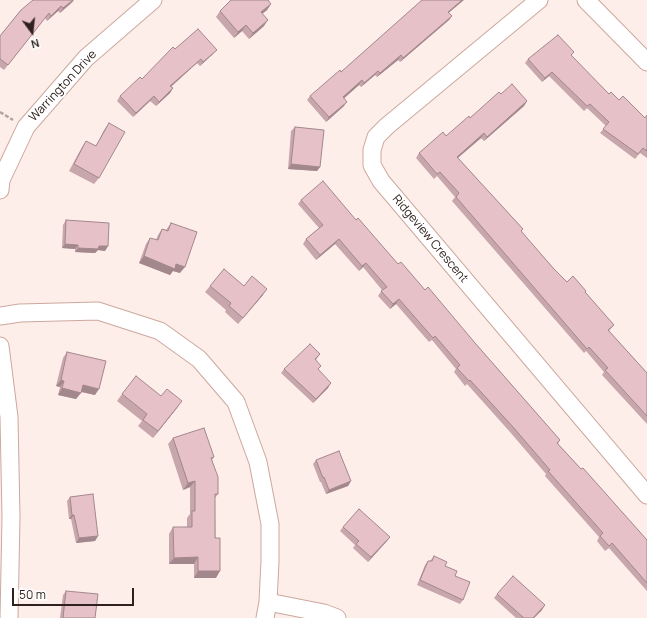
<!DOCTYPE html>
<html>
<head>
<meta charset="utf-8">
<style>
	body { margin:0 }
	#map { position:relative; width:647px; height:618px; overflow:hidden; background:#feeeea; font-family:Manrope,sans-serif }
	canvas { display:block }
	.north { position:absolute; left:12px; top:12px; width:40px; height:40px; -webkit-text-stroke:3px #fff; paint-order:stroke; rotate:165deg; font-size:11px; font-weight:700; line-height:16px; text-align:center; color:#2f211d }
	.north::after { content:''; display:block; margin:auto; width:14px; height:18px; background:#2f211d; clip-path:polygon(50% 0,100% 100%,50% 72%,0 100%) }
	.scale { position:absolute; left:12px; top:588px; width:122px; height:18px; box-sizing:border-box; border:2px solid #2f211d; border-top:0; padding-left:5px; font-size:12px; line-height:14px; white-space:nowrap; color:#2f211d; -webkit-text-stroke:3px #fff; paint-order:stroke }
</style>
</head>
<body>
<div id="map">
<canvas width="647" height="618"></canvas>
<div class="north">N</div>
<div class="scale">50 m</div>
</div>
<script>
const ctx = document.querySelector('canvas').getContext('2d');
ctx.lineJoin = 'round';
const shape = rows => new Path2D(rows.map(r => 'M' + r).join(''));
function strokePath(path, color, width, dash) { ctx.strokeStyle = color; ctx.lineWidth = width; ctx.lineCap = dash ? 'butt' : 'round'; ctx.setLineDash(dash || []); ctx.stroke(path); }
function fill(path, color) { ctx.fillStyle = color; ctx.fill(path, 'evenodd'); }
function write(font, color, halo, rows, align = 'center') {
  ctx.font = font + ' Manrope,sans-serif'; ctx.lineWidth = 4; ctx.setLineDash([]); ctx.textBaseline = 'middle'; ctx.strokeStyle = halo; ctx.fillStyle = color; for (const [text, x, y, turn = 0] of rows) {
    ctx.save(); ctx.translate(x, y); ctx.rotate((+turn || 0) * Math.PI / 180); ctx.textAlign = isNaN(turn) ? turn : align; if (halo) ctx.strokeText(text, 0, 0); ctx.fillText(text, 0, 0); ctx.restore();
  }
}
const path = shape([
	[0,112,13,120]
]);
const minor = shape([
	[539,0,387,126,376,137,372,150,372,165,381,181,647,495],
	[586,0,647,62],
	[0,190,1,180,26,127,86,58,153,0],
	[0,316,20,313,98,311,160,331,199,359,236,402,258,462,270,524,270,561,268,602,265,618],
	[0,346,9,417,11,517,9,618],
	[268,602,324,613,337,618]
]);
const wall = shape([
	[74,1,60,13,58,11,47,21,45,18,4,70,0,67,0,36,21,10],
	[271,4,267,10,262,14,264,26,249,39,242,31,234,38,216,17,220,11],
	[449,13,452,16,449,20,400,62,398,60,377,77,375,75,361,87,359,85,344,98,344,106,326,122,307,100,310,96,341,72],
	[175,49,213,54,200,66,197,63,171,87,173,88,170,93,156,106,150,101,133,117,117,101,120,96,142,79],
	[574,52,571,56,609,94,645,118,647,115,647,158,640,153,635,159,600,133,606,126,587,108,584,111,549,76,542,82,525,63,528,59],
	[501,94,527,101,524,106,484,141,481,138,458,158,523,229,521,232,554,269,567,282,585,292,614,325,609,331,647,373,647,424,602,375,604,372,586,351,584,353,452,201,455,197,437,176,434,179,416,158,419,153,446,136],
	[109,123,99,178,94,184,69,171,82,147,86,141,96,146,104,130],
	[295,127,320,167,317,171,288,169,291,131],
	[301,200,356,220,398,264,425,290,475,343,560,440,558,444,647,540,647,591,609,548,605,551,597,541,599,537,545,476,546,474,510,432,467,384,465,386,454,372,456,369,432,340,429,342,396,304,390,309,378,296,382,290,363,267,359,271,335,244,316,260,303,244,306,239,319,228,298,204],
	[66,220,108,246,105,251,98,250,95,253,75,252,75,249,62,248,63,225],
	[171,223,180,273,173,271,170,275,139,263,146,244,150,238,156,240,158,235,162,229,166,230],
	[210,286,244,286,263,295,238,324,225,312,226,310,205,292],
	[67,352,95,395,81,392,76,399,58,395,60,387,56,386,63,358],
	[320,354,316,360,318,370,328,388,313,403,281,373,284,369],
	[122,394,161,396,177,408,153,438,138,426,142,421,117,401],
	[173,438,214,457,212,460,218,494,215,498,216,578,194,578,194,564,169,564,169,534,173,527,187,527,187,518,190,514,190,487,183,490,168,444],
	[316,460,351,481,348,486,326,494,321,482,320,482,313,464],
	[70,497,98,536,95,541,76,543,71,519,69,519,67,501],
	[343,527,387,541,368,562,353,548,355,545,340,531],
	[434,556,445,566,455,576,463,600,460,604,417,585,425,565,428,561,430,561],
	[66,591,95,618,60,618,63,595],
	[497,594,542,610,534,618,516,618,494,598]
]);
const shadedWall = shape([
	[73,0,74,0,60,13,63,8],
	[462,0,464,0,445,16,448,12],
	[271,4,267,10,257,18,261,12],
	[61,6,58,11,47,21,51,16],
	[452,16,449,20,400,62,403,58],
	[268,20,264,26,249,39,253,33],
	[246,25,242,31,234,38,238,32],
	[217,50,213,54,200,66,203,62],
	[401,55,398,60,377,77,380,73],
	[201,59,197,63,167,90,170,86],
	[378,71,375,75,361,87,364,83],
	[552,72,549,76,542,82,545,78],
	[362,80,359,85,340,102,343,97],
	[173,88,170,93,156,106,159,102],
	[154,96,150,101,133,117,136,113],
	[527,101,524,106,484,141,487,137],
	[347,102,344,106,326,122,329,117],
	[484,133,481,138,454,161,457,157],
	[291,164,320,167,317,171,288,169],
	[339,239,335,244,316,260,320,255],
	[65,244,78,245,75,249,62,248],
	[99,246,108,246,105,251,98,250,95,253,75,252,78,248],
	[144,256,176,264,185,267,180,273,173,271,170,275,139,263],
	[366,263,363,267,359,271,362,266],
	[267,289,263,295,238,324,243,318],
	[399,299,396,304,390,309,393,304],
	[61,380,64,381,60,387,56,386],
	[331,383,328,388,313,403,316,399],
	[83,385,99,389,95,395,78,391],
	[62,388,81,393,76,399,58,395],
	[182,401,177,408,153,438,158,431],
	[195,481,190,487,183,490,188,483],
	[351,481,348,486,326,494,329,490],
	[72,515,74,515,71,519,69,519],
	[98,536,95,541,76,543,79,538],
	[390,537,387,541,368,562,371,557],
	[198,557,194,564,169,564,174,558],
	[198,571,220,571,216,578,194,578],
	[545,605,542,610,534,618,533,618]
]);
const building = shape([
	[33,0,73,0,63,8,61,6,51,16,49,13,8,65,0,59,0,36,21,10,33,0],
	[231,0,268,0,271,4,261,12,268,20,253,33,246,25,238,32,220,11,231,0],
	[422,0,462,0,448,12,452,16,403,58,401,55,380,73,378,71,364,83,362,80,343,97,347,102,329,117,310,96,340,70,341,72,422,0],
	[198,29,217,50,203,62,201,59,170,86,173,88,159,102,154,96,136,113,120,96,140,77,142,79,173,47,175,49,198,29],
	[558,35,574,52,571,55,609,94,611,92,619,100,623,96,645,118,647,115,647,151,643,148,638,154,603,129,609,122,590,104,587,106,552,72,545,78,528,59,558,35],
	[512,84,527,101,487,137,484,133,457,157,523,229,521,231,554,269,567,282,573,276,586,291,585,292,614,325,608,330,647,373,647,416,605,370,608,368,589,347,587,349,456,197,459,193,440,172,437,174,419,153,443,132,446,136,469,116,470,118,499,92,501,94,512,84],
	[109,123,125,132,99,178,74,164,86,141,96,146,109,123],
	[295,127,324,130,320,167,291,164,295,127],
	[323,181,356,220,358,218,398,264,401,262,425,290,428,287,475,343,560,440,557,443,581,469,583,468,647,540,647,583,612,543,609,546,600,536,603,533,548,471,550,470,513,427,470,380,469,381,457,368,460,365,435,336,433,338,399,299,393,304,381,291,387,287,366,263,362,266,339,239,320,255,306,239,323,225,301,200,323,181],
	[66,220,109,223,108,246,99,246,98,249,78,248,78,245,65,244,66,220],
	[171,223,197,232,185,267,176,264,175,269,144,256,150,238,158,240,162,229,168,231,171,223],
	[224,269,244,286,252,276,267,289,243,318,229,306,231,303,210,286,224,269],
	[310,344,320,354,315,359,321,366,318,369,331,383,316,399,284,369,310,344],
	[67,352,106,361,99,389,83,385,81,393,62,388,64,381,61,380,67,352],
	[136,376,161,396,167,389,182,401,158,431,143,420,147,414,122,394,136,376],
	[204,428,214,457,211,458,218,477,218,494,215,494,215,538,220,538,220,571,198,571,198,557,174,558,173,527,192,527,192,511,195,511,195,481,188,483,173,438,204,428],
	[339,451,351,481,329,490,324,477,323,478,316,460,339,451],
	[93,494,98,536,79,538,74,515,72,515,70,497,93,494],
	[359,509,390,537,371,557,356,544,359,541,343,527,359,509],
	[434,556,447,562,445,566,457,571,455,576,470,582,463,600,420,580,428,561,432,561,434,556],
	[513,576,545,605,533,618,524,618,497,594,513,576],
	[66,591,98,594,95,618,63,618,66,591]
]);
const streetNames = [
	["Warrington Drive",63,86,-47],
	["Ridgeview Crescent",430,239,50]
];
strokePath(minor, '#cca89e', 19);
strokePath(path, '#b3a4a0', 2.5, [4, 2]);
strokePath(minor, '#fff', 17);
fill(wall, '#c7a6ac');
fill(shadedWall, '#a2878c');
fill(building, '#e7c1c8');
strokePath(building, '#a2878c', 1);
write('12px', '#2f211d', '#fff', streetNames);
</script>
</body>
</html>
